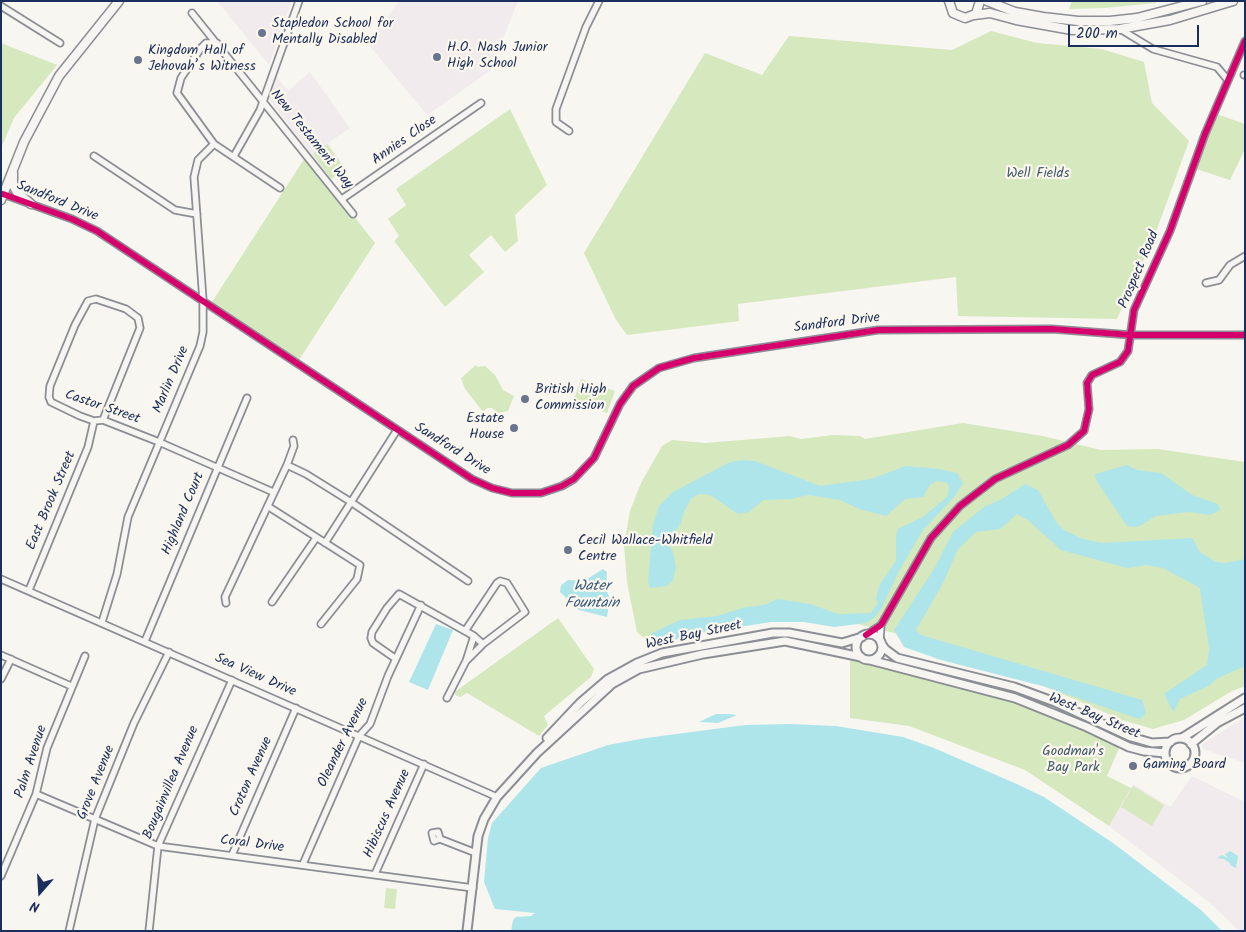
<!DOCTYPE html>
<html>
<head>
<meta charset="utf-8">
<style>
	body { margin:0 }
	#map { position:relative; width:1246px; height:932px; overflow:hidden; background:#f8f6f0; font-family:Kalam,sans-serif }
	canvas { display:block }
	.frame { position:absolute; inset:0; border:2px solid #1b2f5e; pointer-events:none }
	.north { position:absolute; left:15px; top:867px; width:50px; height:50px; -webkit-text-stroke:4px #fbf7ec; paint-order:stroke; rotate:199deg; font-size:14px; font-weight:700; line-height:20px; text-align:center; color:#1b2f5e }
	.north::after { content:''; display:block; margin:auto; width:18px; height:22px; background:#1b2f5e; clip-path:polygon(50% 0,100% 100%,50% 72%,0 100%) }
	.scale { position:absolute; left:1068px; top:25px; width:131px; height:22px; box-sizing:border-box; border:2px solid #1b2f5e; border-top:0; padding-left:6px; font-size:15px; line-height:18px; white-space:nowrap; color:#1b2f5e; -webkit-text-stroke:4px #fbf7ec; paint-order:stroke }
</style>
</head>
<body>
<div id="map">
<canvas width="1246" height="932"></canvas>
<div class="frame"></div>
<div class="north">N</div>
<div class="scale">200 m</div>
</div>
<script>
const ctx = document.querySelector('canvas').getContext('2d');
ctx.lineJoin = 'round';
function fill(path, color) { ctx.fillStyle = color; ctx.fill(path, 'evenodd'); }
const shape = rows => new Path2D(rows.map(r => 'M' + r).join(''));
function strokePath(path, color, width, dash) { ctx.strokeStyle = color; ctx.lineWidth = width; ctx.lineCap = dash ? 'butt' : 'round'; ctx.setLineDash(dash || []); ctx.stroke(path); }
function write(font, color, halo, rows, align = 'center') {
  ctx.font = font + ' Kalam,sans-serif'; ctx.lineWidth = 4.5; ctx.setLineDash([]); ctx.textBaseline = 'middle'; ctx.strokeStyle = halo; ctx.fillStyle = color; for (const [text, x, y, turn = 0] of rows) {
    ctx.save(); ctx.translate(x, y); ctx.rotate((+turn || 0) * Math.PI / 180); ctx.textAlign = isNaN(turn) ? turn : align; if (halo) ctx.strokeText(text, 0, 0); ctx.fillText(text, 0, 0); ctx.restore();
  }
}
const built = shape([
	[217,1,292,1,269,65],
	[399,1,518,1,490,71,427,115,368,44],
	[310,72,350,128,328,143,346,169,331,180,269,99,277,77,288,91],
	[1245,717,1245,763,1203,749,1202,744],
	[1192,776,1245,802,1245,931,1239,931,1209,902,1109,826,1133,784,1170,807]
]);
const green = shape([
	[1072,1,1156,1,1156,3,1104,8,1069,9],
	[991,31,1037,43,1102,49,1144,62,1152,103,1189,141,1156,232,1117,319,958,316,956,277,738,304,739,321,627,335,616,320,584,253,705,53,762,75,789,36,952,50],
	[1,43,57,65,14,118,1,148],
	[510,109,547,185,515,215,518,241,505,252,491,235,469,255,484,272,445,307,394,241,399,236,388,219,406,205,396,189],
	[1217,114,1245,124,1245,149,1230,180,1196,169],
	[327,144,345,169,331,179,313,154],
	[306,156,375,243,299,360,212,302],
	[476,365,478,367,485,366,495,375,503,390,514,396,508,411,498,413,492,408,487,408,483,412,465,389,461,378],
	[581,379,615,391,607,413,573,402],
	[963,423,1043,436,1101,450,1158,449,1245,462,1245,686,1232,691,1184,720,1153,729,1122,720,1016,674,902,635,830,617,799,612,659,639,646,640,637,632,627,582,624,545,630,511,641,483,662,446,672,440,705,443,790,436,801,439,833,435,860,436,865,439],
	[558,618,594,669,591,677,544,716,548,725,539,736,467,693,460,697,455,695,456,691],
	[850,659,1004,697,1041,711,1120,746,1107,776,1131,788,1109,826,1025,770,909,726,850,718],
	[1133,786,1164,805,1152,826,1121,807],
	[386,888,397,889,395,909,384,908]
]);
const water = shape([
	[744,460,755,461,820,486,871,479,906,466,939,469,957,473,963,483,955,496,923,530,899,571,882,607,875,617,866,623,834,627,804,622,771,622,701,633,663,643,649,642,648,638,652,633,680,620,717,616,746,607,764,605,778,599,810,604,838,614,871,613,878,602,876,598,880,584,896,561,896,536,898,529,923,517,948,496,949,486,947,483,936,481,930,485,923,497,905,499,886,516,859,509,840,500,808,495,791,499,763,500,749,512,738,514,710,495,699,494,691,499,684,512,681,523,669,540,669,546,673,552,676,567,673,580,667,586,650,588,648,582,653,525,659,506,673,492,730,462],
	[1127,465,1137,470,1161,473,1192,495,1218,504,1220,510,1210,515,1188,512,1156,516,1138,527,1127,526,1096,480,1095,474],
	[1025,484,1038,490,1056,522,1064,530,1083,539,1102,543,1192,538,1200,552,1216,562,1225,563,1245,559,1245,666,1216,679,1210,685,1180,699,1174,711,1172,710,1164,694,1207,665,1209,649,1200,588,1163,568,1146,565,1127,568,1061,550,1029,521,1017,514,1000,529,976,532,958,549,942,585,916,630,921,635,1142,700,1146,714,1139,719,1046,687,941,660,904,647,894,630,934,569,953,532,984,507,1002,499],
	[603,569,607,572,606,589,610,599,607,617,579,610,560,592,561,585,568,580,584,581],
	[436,624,453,630,428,690,409,682],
	[716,714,729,714,737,715,718,723,699,722],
	[790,724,836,726,903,737,934,748,1019,785,1044,797,1113,843,1201,910,1222,931,511,931,513,920,516,917,531,916,535,913,495,909,484,882,488,838,492,823,541,768,608,745,646,738,745,725],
	[1230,851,1238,856,1236,868,1230,865,1230,863,1224,859,1217,858,1222,855,1228,858,1225,854]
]);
const minor = shape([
	[1,6,60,43],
	[192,13,353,214],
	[1120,29,1153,49,1217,67,1227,79],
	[217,43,206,43,201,48,181,78,177,93,214,144,280,188],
	[1244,75,1245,75],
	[569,131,556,122,556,109,586,27,599,1],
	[94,156,175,210,197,214],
	[234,156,260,110,299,1],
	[3,194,72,219,97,231,472,479,492,488,512,493,541,493,562,486,574,479,594,458,620,404,633,386,659,368,694,358,878,330,1052,329,1131,335,1245,335],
	[342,199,481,103],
	[1206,283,1219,280,1230,265,1245,256],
	[103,420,140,328,138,318,126,309,96,299,88,301,75,325,50,386,49,397,51,402,80,416,94,421,103,420,159,442,273,492],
	[287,465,306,474,351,502,468,581],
	[269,507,360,565,357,579,321,624],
	[325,543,397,430],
	[1,579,497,797],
	[29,590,88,447,94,421],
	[272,602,316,538],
	[226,603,225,597,287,465,294,446,293,440],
	[102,622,117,574,128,517,200,346,203,332,203,300,194,177,198,160,214,144],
	[465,631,497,583,500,581,507,583,525,612,483,644,466,661],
	[866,635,881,625,931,538,960,506,995,479,1068,445,1084,431,1089,409,1087,383,1092,375,1120,362,1128,351,1134,310,1170,231,1205,134,1245,41],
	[880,640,881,625],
	[145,641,247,398],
	[1,655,71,686],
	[396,659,373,643,371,638,372,632,387,608,399,594,474,636,483,644],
	[1,679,11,659],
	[447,698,466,661,474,636],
	[36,794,158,846,473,888],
	[440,839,438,832,432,833,434,841,440,839,476,853],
	[232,855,296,708],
	[303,864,359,736,370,724,388,676,421,605],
	[375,874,424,764],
	[1,876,36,794,47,748,85,656],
	[69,931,95,819,134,723,169,652],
	[149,931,158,846,232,680]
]);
const major = shape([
	'856 647a13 13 0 1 1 26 0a13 13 0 1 1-26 0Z',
	[881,643,885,649,897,658,1014,687,1055,702,1131,737,1152,743,1170,742],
	[870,660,1015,698,1087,727,1129,747,1144,751,1165,753],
	[547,738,580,703,608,679,637,663,662,653,773,633,789,633,842,643,862,637],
	[1182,738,1245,698],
	'1165 753a15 15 0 1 1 30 0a15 15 0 1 1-30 0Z',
	[1191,744,1217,723,1245,708],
	[467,931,478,836,484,819,497,797,537,753,612,684,639,669,703,654,785,641,861,657]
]);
const highway = shape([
	[949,1,953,13,965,18,976,14,980,1],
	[987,1,1015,12,1043,17,1078,21,1110,21,1137,18,1202,1],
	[974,15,990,13,1016,20,1072,30,1120,29,1170,20,1233,1],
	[13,173,13,185,17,192,31,204],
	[1,200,24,142,59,76,119,1]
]);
const cycleway = shape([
	[3,194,72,219,97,231,472,479,492,488,512,493,541,493,562,486,574,479,594,458,620,404,633,386,659,368,694,358,878,330,1052,329,1131,335,1245,335],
	[866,635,881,625,931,538,960,506,995,479,1068,445,1084,431,1089,409,1087,383,1092,375,1120,362,1128,351,1134,310,1170,231,1205,134,1245,41]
]);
const markers = [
	[262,33,5,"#687591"],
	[437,57,5,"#687591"],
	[138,60,5,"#687591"],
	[525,399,5,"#687591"],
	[514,428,5,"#687591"],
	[568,550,5,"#687591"],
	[1133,766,5,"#687591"]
];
const poiNames = [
	["Stapledon School for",272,25],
	["Mentally Disabled",272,41],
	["H.O. Nash Junior",447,49],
	["High School",447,65],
	["Kingdom Hall of",148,52],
	["Jehovah’s Witness",148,68],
	["British High",535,391],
	["Commission",535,407],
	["Estate",504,420,"right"],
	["House",504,436,"right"],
	["Cecil Wallace-Whitfield",578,542],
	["Centre",578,558],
	["Gaming Board",1143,766]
];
const streetNames = [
	["New Testament Way",311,140,51],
	["Annies Close",405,141,-35],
	["Sandford Drive",57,202,22],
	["Prospect Road",1140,270,-67],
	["Sandford Drive",837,324,-7],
	["Marlin Drive",172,380,-67],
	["Castor Street",102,408,19],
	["Sandford Drive",452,450,32],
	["East Brook Street",52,501,-67],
	["Highland Court",184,514,-67],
	["West Bay Street",694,636,-12],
	["Sea View Drive",255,676,24],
	["West Bay Street",1094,717,23],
	["Oleander Avenue",344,743,-64],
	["Palm Avenue",32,762,-72],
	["Croton Avenue",252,777,-66],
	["Grove Avenue",97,783,-68],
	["Bougainvillea Avenue",172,783,-67],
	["Hibiscus Avenue",388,814,-66],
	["Coral Drive",252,845,7]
];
const parkNames = [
	["Well Fields",1038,175],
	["Goodman's",1073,753],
	["Bay Park",1073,769]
];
const waterNames = [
	["Water",592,587],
	["Fountain",592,604]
];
fill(built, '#f2ebed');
fill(green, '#d6e8be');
fill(water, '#ade5ea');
strokePath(minor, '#8b8e94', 9);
strokePath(major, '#8b8e94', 11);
strokePath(highway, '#8b8e94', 11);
strokePath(minor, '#f6f5f1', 5.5);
strokePath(major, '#f6f5f1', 7);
strokePath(highway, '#f6f5f1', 8);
strokePath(cycleway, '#d6006c', 6);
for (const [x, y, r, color] of markers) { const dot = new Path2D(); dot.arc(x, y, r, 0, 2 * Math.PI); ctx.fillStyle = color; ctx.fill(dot); strokePath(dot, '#fbf7ec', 2); }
write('14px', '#1b2f5e', '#fbf7ec', poiNames, 'left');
write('14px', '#1b2f5e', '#fbf7ec', streetNames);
write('14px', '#435a6c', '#fbf7ec', parkNames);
write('italic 15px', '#385b80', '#fbf7ec', waterNames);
</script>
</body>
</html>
